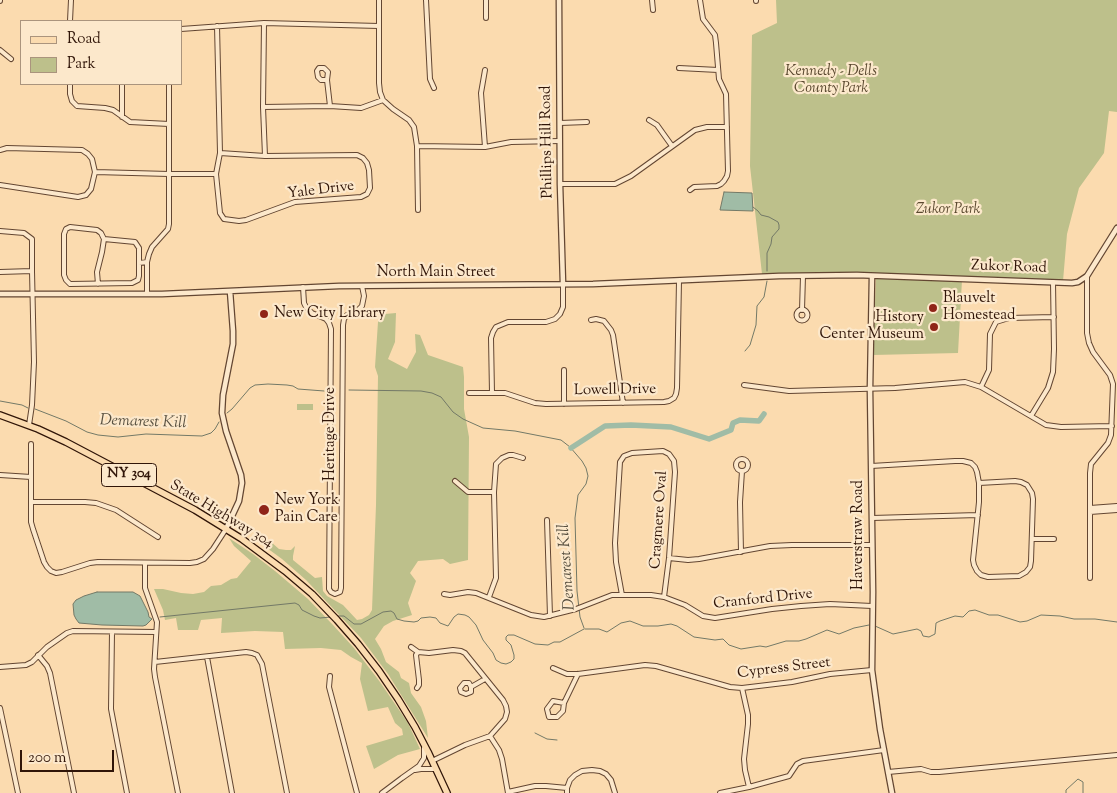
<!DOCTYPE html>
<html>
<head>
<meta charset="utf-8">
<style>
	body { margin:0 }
	#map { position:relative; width:1117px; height:793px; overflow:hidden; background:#fbdbaf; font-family:"Sorts Mill Goudy",serif }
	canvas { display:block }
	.legend { position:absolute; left:20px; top:20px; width:162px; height:65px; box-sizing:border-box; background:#fce8cb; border:1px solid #aa947d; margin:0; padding:6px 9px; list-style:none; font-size:15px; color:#301508 }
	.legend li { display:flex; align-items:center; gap:10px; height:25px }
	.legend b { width:25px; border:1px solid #aa947d }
	.scale { position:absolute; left:20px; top:750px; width:94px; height:22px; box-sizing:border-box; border:2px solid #301508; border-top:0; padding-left:6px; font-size:15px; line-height:18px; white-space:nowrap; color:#301508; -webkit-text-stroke:4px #fce8cb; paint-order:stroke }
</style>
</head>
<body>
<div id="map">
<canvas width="1117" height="793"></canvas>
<ul class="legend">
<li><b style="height:6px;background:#fbdbaf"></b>Road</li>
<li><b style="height:14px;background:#bdc08b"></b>Park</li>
</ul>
<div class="scale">200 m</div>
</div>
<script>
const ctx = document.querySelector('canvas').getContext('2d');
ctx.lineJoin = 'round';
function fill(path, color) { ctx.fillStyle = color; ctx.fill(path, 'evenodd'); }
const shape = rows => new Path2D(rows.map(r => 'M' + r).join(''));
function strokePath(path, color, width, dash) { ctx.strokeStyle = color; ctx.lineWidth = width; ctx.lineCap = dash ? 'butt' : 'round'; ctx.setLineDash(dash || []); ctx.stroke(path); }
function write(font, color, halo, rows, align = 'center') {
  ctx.font = font + ' "Sorts Mill Goudy",serif'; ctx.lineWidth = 4.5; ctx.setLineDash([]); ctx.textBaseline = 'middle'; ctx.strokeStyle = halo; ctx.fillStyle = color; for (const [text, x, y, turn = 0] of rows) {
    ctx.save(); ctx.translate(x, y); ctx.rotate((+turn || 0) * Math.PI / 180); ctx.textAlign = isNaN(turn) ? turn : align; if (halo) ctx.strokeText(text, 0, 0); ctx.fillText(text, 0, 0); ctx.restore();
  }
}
const green = shape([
	[776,0,1117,0,1117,112,1109,111,1104,153,1079,188,1067,234,1063,281,880,275,762,274,750,166,752,35,777,23],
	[876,278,962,280,958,353,873,355],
	[396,313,395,342,388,359,407,369,416,352,415,334,420,335,428,355,463,367,464,377,464,409,469,437,468,560,450,564,443,559,418,561,410,573,416,581,408,603,412,615,393,621,384,626,375,639,381,649,386,662,399,672,401,678,409,683,411,693,421,707,426,721,428,738,388,674,361,638,306,580,282,559,256,540,255,533,271,542,279,549,286,550,291,550,295,546,293,556,293,560,315,578,322,577,323,591,327,596,343,605,357,620,362,619,369,615,372,610,376,505,378,376,375,367,378,322,380,316,385,314],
	[297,404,313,404,313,410,297,410],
	[229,538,253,554,275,571,308,599,333,625,354,648,380,682,408,723,420,749,398,755,374,769,366,746,403,735,402,729,395,723,388,707,368,711,360,679,362,663,351,657,341,650,321,648,285,649,283,632,255,631,221,633,222,618,201,620,198,630,178,630,176,618,165,620,163,610,154,589,163,589,181,593,193,594,204,592,211,586,221,585,231,579,237,578,251,561,234,546]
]);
const water = shape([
	[724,192,752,193,753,211,720,210,724,192],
	[97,592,133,592,140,596,148,612,149,617,152,619,146,625,143,626,102,625,79,623,76,619,74,615,73,604,76,600,84,596,97,592]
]);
const stream = shape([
	[753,207,758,211,761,215,769,217,778,222,779,225,779,229,772,237,771,244,767,253,767,271],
	[745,351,750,345,756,325,757,306,764,297,767,281],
	[349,390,421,391,432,393,441,397,453,412,463,419,483,428,515,431,561,440,570,447,582,461,586,468,588,476,586,484,578,495,575,518,577,591,580,617,584,628],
	[0,401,22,405,28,408],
	[35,409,66,421,87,432,98,435,118,437,146,434,202,436,211,433,215,429,219,422],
	[227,413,232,409,250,388,255,385,268,384,287,385,293,386,298,389,324,391],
	[337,616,344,616,354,624,361,624,383,612,391,611,394,613,397,619,404,621,414,622,418,621,421,618,430,617,436,618,440,623,448,626,454,617,458,614,465,615,469,617,476,625,483,640,493,653,496,660,501,663,506,664,511,662,514,659,514,655,511,645,506,640,506,637,508,635,514,635,535,644,548,645,554,642,560,642,584,629],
	[160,617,295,603,299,605,302,610,314,616,320,618,331,617],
	[875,626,893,634,917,629,921,631,923,636,929,637,935,634,936,623,940,621,955,616,963,617,969,611,975,610,989,615,998,615,1020,622,1027,621,1041,615,1060,616,1074,619,1095,619,1117,622],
	[585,629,599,629,607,632,621,623,630,621,643,626,658,626,671,624,677,626,694,637,715,640,723,639,729,645,741,649,760,646,766,647,786,641,799,641,806,639,827,630,839,634,854,628,869,625],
	[535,733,547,739,557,740],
	[1066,793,1066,790,1078,779,1083,782,1083,793]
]);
const river = shape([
	[571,448,605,426,631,425,671,427,709,439,731,430,733,423,740,420,759,421,764,414]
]);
const minor = shape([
	[379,0,379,83,380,92,383,100,393,109,409,120,414,127,417,146,418,210],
	[426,0,430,79,434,88],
	[486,0,486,18],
	[652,0,653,10],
	[756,0,756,1],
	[0,1,0,0],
	[70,21,71,0],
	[264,23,263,107,265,156],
	[217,26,220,153,216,174,220,213,224,219,239,221,246,220,295,202,361,197,367,194,370,188,369,170,367,163,363,158,357,155,265,156,220,153],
	[181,29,264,23,379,26],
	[0,50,11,59],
	[679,68,718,70],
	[485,70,481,93,485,147],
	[327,80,321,80,318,77,317,71,319,68,324,68,328,72,327,80,330,106],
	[70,84,70,94,72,101,77,106,105,108,113,110,130,122,169,124],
	[263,107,330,106,361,108,383,100],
	[122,117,122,84],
	[649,120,657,125,672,146],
	[560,123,587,122],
	[417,146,485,147,511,142,560,141],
	[0,150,7,148,82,150,88,154,92,159,95,172,91,189,86,195,78,197,0,185],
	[95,172,169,174,216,174],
	[560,184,615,184,631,176,695,130,707,127,727,127],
	[690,190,694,187,717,186,721,184,724,181,727,176,728,171,726,94,719,79,716,43,715,35,703,19,700,0],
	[0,231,24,233,32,239,32,271,34,362,32,405,29,425],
	[139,263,139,276,138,280,132,283,70,284,66,280,64,275,64,234,66,229,70,227,97,230,101,233,104,239,135,242,139,248,139,263,147,262],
	[0,272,32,271],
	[1087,276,1087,333,1089,343,1093,352,1110,375,1113,384,1111,435,1108,443,1091,464,1090,473,1090,578],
	[98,284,97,272,102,252,104,239],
	[303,287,304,303,306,307,312,313,326,319,329,323,331,329,329,589,331,592,335,594,340,592,341,588,343,325,344,319,347,315,358,310,362,306,364,296,362,286],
	[147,294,147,262,149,254,152,247,168,229,169,224,169,84],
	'796.5 315a5.5 5.5 0 1 1 11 0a5.5 5.5 0 1 1-11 0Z',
	[802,310,803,276],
	[591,320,596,319,604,321,611,330,613,335,623,403],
	[744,385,789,391,895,388,965,382,981,387,1046,425,1061,427,1112,426],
	[981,387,989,370,990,334,996,322,1009,318,1054,317],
	[469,393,505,393,535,403,546,404,664,402,669,401,674,398,676,394,677,388,679,281],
	[492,393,491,338,493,332,496,327,508,322,546,322,555,319,560,314,563,307,563,284],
	[564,404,564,370],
	[1031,416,1048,388,1053,372,1054,349,1053,282],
	[31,444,31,522,33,529,44,562,47,567,51,571,56,573,62,572,90,563,98,562,190,563,197,562,204,559,213,549,226,529],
	'736 465a6 6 0 1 1 12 0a6 6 0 1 1-12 0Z',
	[871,466,955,461,963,461,971,463,975,467,977,472,979,483,979,502,973,560,974,565,977,571,981,575,988,577,1019,576,1026,572,1030,567,1031,561,1033,499,1032,493,1027,485,1021,482,1015,481,979,483],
	[0,475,31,477],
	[455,481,468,492,494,492],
	[31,502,85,502,96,503,116,510,158,537],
	[1090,508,1117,506],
	[1090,512,1117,510],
	[872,518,978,515],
	[547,520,550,616],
	[1032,539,1054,539],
	[741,552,740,502,742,471],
	[669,558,688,560,699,559,770,546,792,545,872,545],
	[145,563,145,588,157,622,154,669,155,677,178,793],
	[444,594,450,595,468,592,476,593,531,615,544,617,576,609,612,595,651,595,664,597,685,605,703,616,715,618,772,609,801,606,830,604,872,606],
	[622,595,616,562,615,543,620,462,624,456,632,453,663,451,669,454,674,461,675,472,669,558,664,597],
	[489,597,496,578,494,492,496,464,502,458,509,455,513,455,523,458],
	[112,632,111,709,127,793],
	[411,647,418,652,429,653,453,650,461,651,465,653,503,700,506,706,507,712,505,719,490,736,465,745,432,761],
	[38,655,47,666,50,673,74,793],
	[207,657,232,793],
	[155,662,246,652,252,653,257,655,262,664,287,793],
	[0,667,26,665,32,662,47,647,67,633,73,631,156,632],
	[553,668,567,674,578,674,645,665,656,666,730,687,742,688,792,682,830,674,872,670],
	[330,676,329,687,357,793],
	[471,687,469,683,464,683,460,688,461,692,466,694,471,692,471,687,485,679],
	[417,688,419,685,419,680,416,655,418,652],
	[742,688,748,715,748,724,744,759,745,770,749,787],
	[564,703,553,701,547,709,549,717,557,717,563,711,564,703,578,674],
	[0,708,18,793],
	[490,736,499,750,502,759,508,793],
	[415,770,421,769,436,769],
	[888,772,921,769,931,772,939,772,1117,755],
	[508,792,535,786,546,786,567,788],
	[382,793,402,778,419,766,424,758,424,748],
	[567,793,567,788,570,780,575,775,582,771,592,770,600,771,606,774,611,780,615,793],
	[720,793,749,787,789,776,797,764,803,761,884,750]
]);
const tertiary = shape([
	[559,0,560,184,563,284],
	[872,276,870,389,873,592,872,670,880,729,892,793],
	[0,294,162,294,339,286,593,284,779,276,857,275,1072,283,1078,282,1087,276,1117,228],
	[226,529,239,501,242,483,241,475,226,431,222,413,223,395,233,344,233,331,230,291]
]);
const primary = shape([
	[0,415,38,429,66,442,195,510,242,539,285,571,312,594,337,620,358,644,379,671,398,699,415,727,428,752,447,793]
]);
const markers = [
	[933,308,5,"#8f2418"],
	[264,314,5,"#8f2418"],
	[934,327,5,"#8f2418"],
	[264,510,6,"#8f2418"]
];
const shields = [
	[129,475,55]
];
const shieldNames = [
	["NY 304",129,475]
];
const parkNames = [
	["Kennedy - Dells",831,72],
	["County Park",831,89],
	["Zukor Park",948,210]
];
const streetNames = [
	["Phillips Hill Road",548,142,-91],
	["Yale Drive",321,191,-7],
	["Zukor Road",1009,268,2],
	["North Main Street",436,273],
	["Lowell Drive",615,391,-1],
	["Heritage Drive",331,434,-90],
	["State Highway 304",221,515,31],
	["Cragmere Oval",660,520,-86],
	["Haverstraw Road",859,535,-90],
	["Cranford Drive",763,600,-6],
	["Cypress Street",784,669,-7]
];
const poiNames = [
	["Blauvelt",943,299],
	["Homestead",943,316],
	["New City Library",274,314],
	["History",924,318,"right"],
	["Center Museum",924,335,"right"],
	["New York",275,501],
	["Pain Care",275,518]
];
const waterNames = [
	["Demarest Kill",143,423,2],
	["Demarest Kill",568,567,-94]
];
fill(green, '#bdc08b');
fill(water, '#a0bca6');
strokePath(water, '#737967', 1);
strokePath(stream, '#737967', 1);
strokePath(river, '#a0bca6', 5.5);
strokePath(minor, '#634632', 6);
strokePath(tertiary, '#634632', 7);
strokePath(primary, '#301508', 8);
strokePath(minor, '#fce8cb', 4);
strokePath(tertiary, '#fce8cb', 4.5);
strokePath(primary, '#fbdbaf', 5.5);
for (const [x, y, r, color] of markers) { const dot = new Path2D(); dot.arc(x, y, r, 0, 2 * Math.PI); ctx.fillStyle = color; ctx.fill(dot); strokePath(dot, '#fce8cb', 2); }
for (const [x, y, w] of shields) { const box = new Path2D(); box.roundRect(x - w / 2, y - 11.5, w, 23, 4); ctx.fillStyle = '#fce8cb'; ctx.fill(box); strokePath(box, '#301508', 1); }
write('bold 14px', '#301508', null, shieldNames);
write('italic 15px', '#5a482f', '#fce8cb', parkNames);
write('15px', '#301508', '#fce8cb', streetNames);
write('15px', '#301508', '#fce8cb', poiNames, 'left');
write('italic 16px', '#574f3f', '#fce8cb', waterNames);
</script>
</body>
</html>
